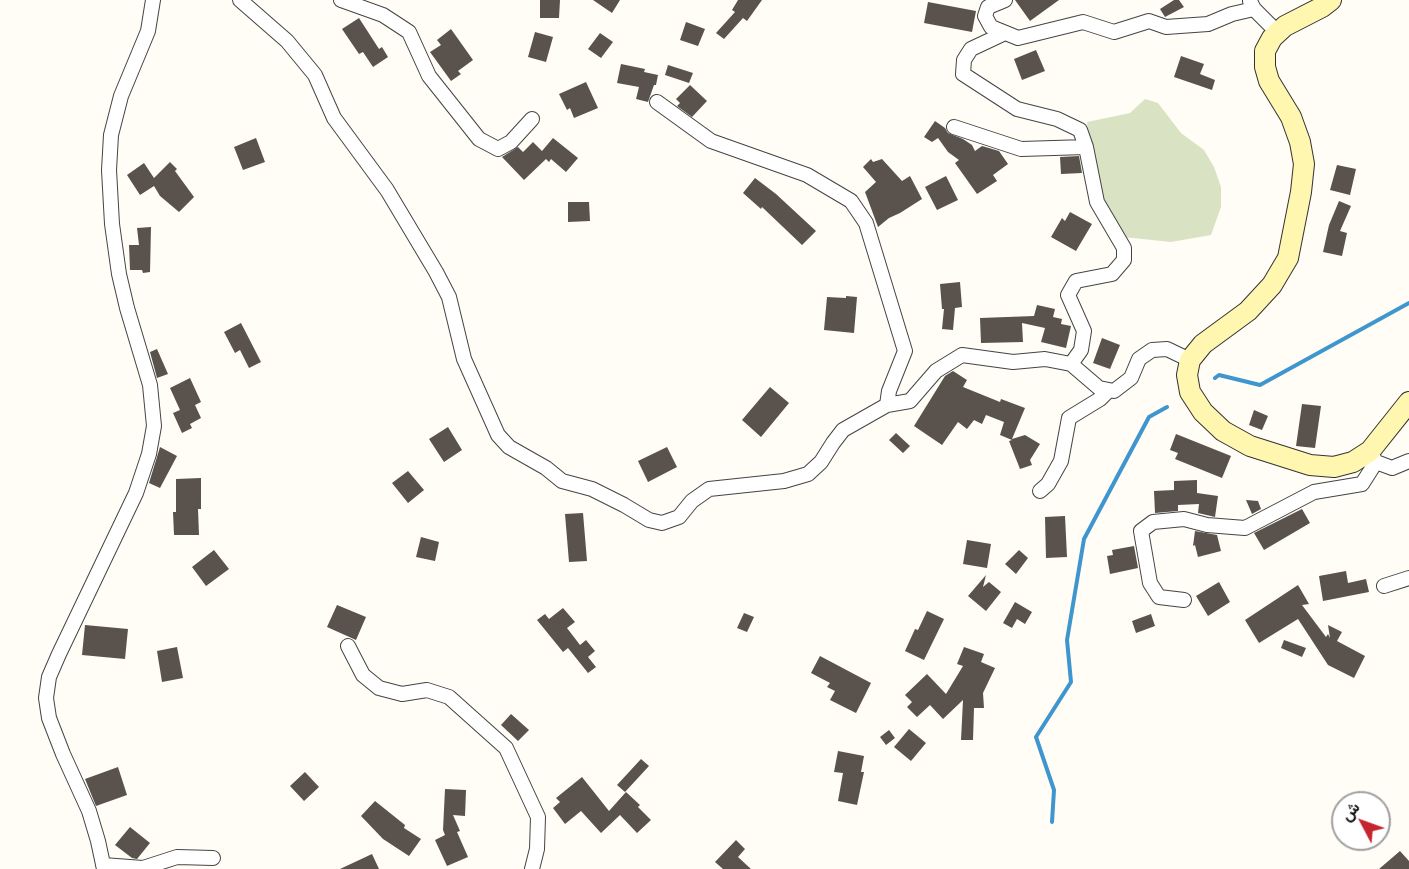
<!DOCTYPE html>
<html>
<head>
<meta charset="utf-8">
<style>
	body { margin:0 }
	#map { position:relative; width:1409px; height:869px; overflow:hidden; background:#fffdf5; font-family:Literata,Vazirmatn,serif }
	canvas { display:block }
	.north { position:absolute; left:1331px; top:791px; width:60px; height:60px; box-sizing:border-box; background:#fff; border:2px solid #a0a0a0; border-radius:50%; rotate:311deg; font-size:16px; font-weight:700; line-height:24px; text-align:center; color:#111 }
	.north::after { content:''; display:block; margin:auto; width:21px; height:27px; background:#c4262e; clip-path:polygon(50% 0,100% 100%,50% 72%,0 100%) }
</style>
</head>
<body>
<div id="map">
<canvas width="1409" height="869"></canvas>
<div class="north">ش</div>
</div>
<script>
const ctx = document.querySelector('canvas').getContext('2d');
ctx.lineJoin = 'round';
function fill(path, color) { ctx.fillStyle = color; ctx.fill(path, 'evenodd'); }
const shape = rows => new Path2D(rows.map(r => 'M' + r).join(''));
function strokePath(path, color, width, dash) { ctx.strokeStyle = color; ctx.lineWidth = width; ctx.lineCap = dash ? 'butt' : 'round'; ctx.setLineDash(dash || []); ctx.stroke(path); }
const cemetery = shape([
	[1145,99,1158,103,1181,133,1204,150,1214,167,1221,187,1221,207,1211,235,1171,242,1123,237,1097,190,1087,122,1130,113]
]);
const stream = shape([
	[1215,378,1219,375,1260,385,1409,303],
	[1052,822,1054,790,1036,737,1071,682,1067,640,1084,539,1149,417,1167,407]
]);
const building = shape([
	[540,0,560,0,559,18,540,18],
	[593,0,620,0,612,13],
	[738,0,762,0,747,21,743,18,724,39,716,33,735,12,732,10],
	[1015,0,1059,0,1030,21],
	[1174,0,1179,0,1184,7,1165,17,1160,9],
	[928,2,976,11,972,32,924,23],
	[359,18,379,49,382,47,388,57,373,67,363,52,359,54,342,29],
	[686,22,705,29,698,46,680,40],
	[451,29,473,60,458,71,461,74,451,81,430,52,441,45,437,40],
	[535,32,553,37,546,62,528,57],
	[600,33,613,42,601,58,588,49],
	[1036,50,1045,71,1022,80,1014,59],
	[1181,56,1204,64,1200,74,1215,80,1212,90,1174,77],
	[621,64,645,69,644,72,658,75,656,85,654,85,648,102,636,99,639,87,617,83],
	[668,65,693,73,689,83,665,75],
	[586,82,598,108,574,118,570,108,567,110,559,94],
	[690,85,707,101,692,117,677,106,680,103,676,99],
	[935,121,945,128,948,133,963,139,972,145,975,151,982,146,999,151,1008,164,993,175,997,181,977,194,955,163,959,160,948,152,938,138,932,142,924,137],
	[256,138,265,162,243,170,234,147],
	[553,138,578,158,566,172,551,159,549,162,546,159,524,180,502,157,518,147,523,152,533,142,542,151],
	[1079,156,1082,173,1061,174,1060,157],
	[871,159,873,162,882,159,902,181,910,176,922,199,900,213,889,218,878,227,865,192,876,182,863,167],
	[170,162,177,169,175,171,194,197,179,212,160,196,154,186,140,195,127,175,144,163,154,178],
	[1337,165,1356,169,1350,195,1330,190],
	[946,176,958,200,937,210,925,187],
	[755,178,776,194,816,231,802,245,762,207,761,209,743,193],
	[1339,201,1351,206,1340,231,1347,233,1342,256,1323,252,1329,225],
	[568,202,589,202,590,221,568,222],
	[1070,212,1092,224,1076,251,1051,237,1062,218,1065,221],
	[151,227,150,272,143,273,142,270,130,270,129,245,139,245,137,228],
	[960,282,962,307,955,308,953,330,942,329,944,309,942,309,940,284],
	[846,296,857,297,854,333,824,330,827,297,846,298],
	[1037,305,1055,309,1053,317,1062,319,1061,324,1071,326,1066,348,1041,342,1045,328,1022,323,1023,342,981,343,980,318,1034,316],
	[241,323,261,362,249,368,240,350,235,353,224,332],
	[1102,338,1120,345,1110,369,1093,363],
	[157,349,168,374,157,378,150,352],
	[953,371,967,380,963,387,1000,402,1001,399,1025,408,1012,439,1025,435,1040,444,1030,460,1032,465,1020,469,1009,441,1012,440,1000,435,1004,422,986,415,982,424,974,420,967,429,958,422,942,445,914,426,945,376],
	[190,378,201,402,195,405,201,418,190,424,192,428,182,433,173,413,180,410,170,388],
	[770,387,789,403,761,437,742,420],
	[1302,404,1321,406,1315,448,1296,446],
	[1254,410,1268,416,1262,430,1249,425],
	[448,427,462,450,444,462,429,439],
	[896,433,910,446,903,453,889,440],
	[1176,434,1231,456,1222,478,1175,459,1178,453,1170,450],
	[160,447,177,456,160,488,149,483],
	[667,447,677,467,648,482,638,461],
	[408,471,424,490,408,503,392,483],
	[201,478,201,509,198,509,199,535,174,535,173,512,176,512,176,479],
	[1197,480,1197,493,1218,496,1215,517,1198,513,1199,504,1178,505,1178,511,1155,513,1154,491,1174,490,1174,481],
	[1246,500,1258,501,1261,509,1252,514],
	[1302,509,1310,523,1264,550,1254,533],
	[583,513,587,561,569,562,565,514],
	[1065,516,1067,557,1046,558,1045,517],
	[1195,531,1217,535,1221,551,1198,557,1195,545,1193,546],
	[421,537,439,542,435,561,416,557],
	[967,540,991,544,987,568,963,564],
	[1134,546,1138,568,1110,574,1107,556,1113,555,1112,550],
	[214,550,229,569,206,586,192,567],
	[1019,550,1028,558,1016,574,1005,564],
	[1346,571,1348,583,1366,579,1369,592,1323,601,1319,576],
	[986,575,983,587,989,582,1001,592,986,611,968,596],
	[1219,582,1230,602,1208,616,1196,596],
	[1298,585,1309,604,1302,605,1326,637,1328,634,1330,638,1328,625,1342,632,1337,641,1365,656,1354,678,1328,665,1298,619,1259,643,1245,620],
	[1015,602,1032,612,1025,624,1017,619,1012,628,1003,623],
	[337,605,366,617,356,640,327,627],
	[563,608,575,622,567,628,580,645,586,640,595,651,588,657,596,667,588,673,568,648,563,652,537,620,545,614,549,619],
	[927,611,944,619,924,660,905,651,915,629,918,630],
	[744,613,754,617,747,632,737,628],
	[1151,614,1155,626,1136,633,1132,621],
	[85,625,128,629,125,659,82,655],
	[1284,640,1306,648,1302,657,1281,648],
	[177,647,183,678,162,682,157,651],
	[964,647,984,654,981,662,995,668,983,693,984,708,974,708,973,740,961,740,963,700,943,719,930,705,917,717,907,707,912,702,905,695,927,674,946,694,963,666,957,664],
	[820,656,871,683,856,713,830,700,835,691,827,687,830,683,811,673],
	[511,714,529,730,518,741,501,725],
	[909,729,926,743,911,761,894,747],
	[889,730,895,738,886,745,880,737],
	[838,751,864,756,861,772,864,772,857,805,838,801,843,773,834,772],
	[641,759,649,766,625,792,617,785],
	[118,767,127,795,96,806,85,779],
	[305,772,319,787,304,801,290,786],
	[582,777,609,811,626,792,640,805,638,807,651,820,637,833,620,815,601,833,581,811,565,824,553,808,560,802,556,798],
	[445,789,466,790,465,816,453,815,460,831,457,832,468,857,447,866,435,840,445,835,443,830],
	[375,801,405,825,404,828,421,839,409,856,383,839,361,816],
	[130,827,150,843,137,859,132,858,115,845],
	[736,840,745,849,738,857,751,869,723,869,715,862],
	[1400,851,1409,861,1409,869,1379,869],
	[372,854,379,869,340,869]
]);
const street = shape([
	[240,0,287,41,315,75,334,118,387,190,436,272,449,297,464,359,498,435,509,447,546,468,562,481,592,489,624,505,649,520,662,523,679,517,692,501,709,489,784,481,808,474,821,462,833,443,843,430,887,405,910,401,936,371,962,355,1013,362,1045,359,1071,364,1099,388,1114,391,1131,378,1139,359,1152,350,1167,349,1190,360],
	[341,0,383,15,409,32,429,76,479,139,498,149,511,142,532,119],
	[1005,0,988,7,985,16,991,27,1018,38,1083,22,1114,32,1149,21,1166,27,1208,24,1232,14,1254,9],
	[1250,1,1254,9,1278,33],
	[1005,33,971,49,964,60,963,74,1017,109,1057,119,1080,130,1086,147,1097,202,1124,248,1124,260,1112,274,1076,281,1068,295,1084,331,1081,350,1071,364],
	[657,102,711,141,807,175,851,201,866,223,905,351,889,391,887,405],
	[954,127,1021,149,1086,147],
	[1372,455,1376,462,1392,468,1409,461],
	[1040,491,1048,484,1061,461,1069,418,1100,399,1109,390],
	[1384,586,1409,578],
	[1184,600,1159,597,1150,583,1141,531,1153,522,1184,519,1207,525,1245,528,1314,492,1362,484,1376,462],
	[348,646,363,675,379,688,402,694,427,690,449,697,506,748,538,817,537,849,532,869],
	[103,865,143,868,177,857,213,858],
	[104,869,98,841,89,811,63,754,49,718,46,698,49,677,59,654,136,493,149,454,154,426,150,385,127,308,119,274,112,224,109,170,111,135,121,96,148,31,153,0]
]);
const secondary = shape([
	[1331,0,1322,7,1285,26,1272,38,1265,51,1265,67,1269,81,1291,117,1300,142,1304,164,1301,192,1288,258,1272,285,1248,311,1203,344,1190,360,1187,375,1190,392,1203,412,1223,431,1250,446,1310,465,1334,467,1353,462,1370,451,1409,402]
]);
fill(cemetery, '#d9e3c4');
strokePath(stream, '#3f96cf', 4);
fill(building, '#5a524d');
strokePath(street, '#444', 16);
strokePath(secondary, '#333', 22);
strokePath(street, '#fff', 14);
strokePath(secondary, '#fff6b0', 20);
</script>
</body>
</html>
